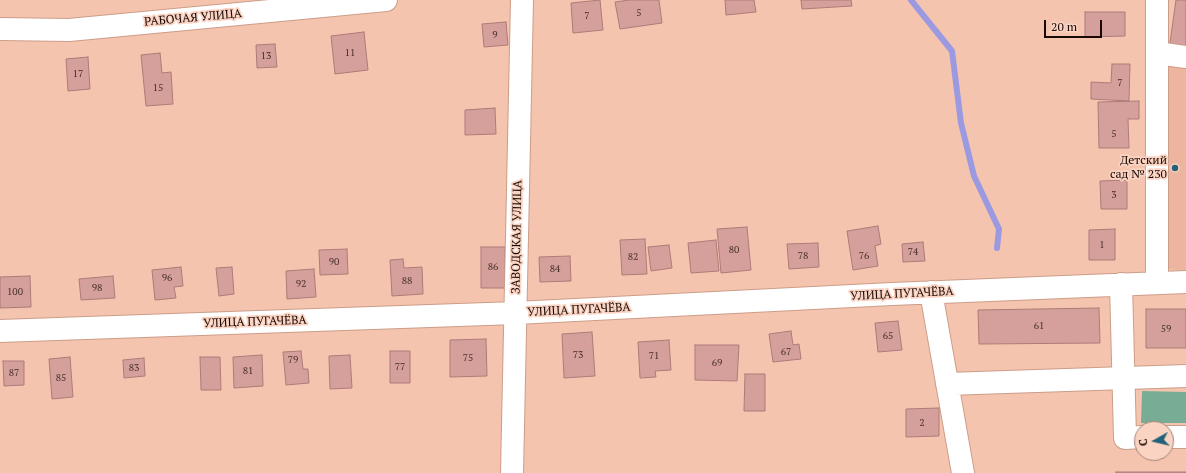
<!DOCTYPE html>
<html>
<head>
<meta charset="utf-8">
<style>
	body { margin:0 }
	#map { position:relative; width:1186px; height:473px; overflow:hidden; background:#f5c4af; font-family:"PT Serif",serif }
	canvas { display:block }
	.north { position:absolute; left:1134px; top:421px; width:40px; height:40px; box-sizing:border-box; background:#fbd3c2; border:1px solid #a18276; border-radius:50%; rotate:262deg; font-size:11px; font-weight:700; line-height:16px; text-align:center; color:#190904 }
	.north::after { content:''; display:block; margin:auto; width:14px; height:18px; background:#236278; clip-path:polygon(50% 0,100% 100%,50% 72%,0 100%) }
	.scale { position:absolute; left:1044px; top:20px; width:58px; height:18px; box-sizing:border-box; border:2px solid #190904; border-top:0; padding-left:5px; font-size:12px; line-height:14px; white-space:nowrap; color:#190904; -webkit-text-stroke:3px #fbd3c2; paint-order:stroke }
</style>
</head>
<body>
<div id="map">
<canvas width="1186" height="473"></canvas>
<div class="north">С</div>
<div class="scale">20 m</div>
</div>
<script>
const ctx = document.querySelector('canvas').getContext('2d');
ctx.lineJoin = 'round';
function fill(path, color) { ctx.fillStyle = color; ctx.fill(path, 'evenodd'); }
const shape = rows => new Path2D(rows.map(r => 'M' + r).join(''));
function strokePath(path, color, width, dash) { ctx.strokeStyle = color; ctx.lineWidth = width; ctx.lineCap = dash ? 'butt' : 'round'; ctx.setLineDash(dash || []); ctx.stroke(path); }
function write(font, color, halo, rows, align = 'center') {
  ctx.font = font + ' "PT Serif",serif'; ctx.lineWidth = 3.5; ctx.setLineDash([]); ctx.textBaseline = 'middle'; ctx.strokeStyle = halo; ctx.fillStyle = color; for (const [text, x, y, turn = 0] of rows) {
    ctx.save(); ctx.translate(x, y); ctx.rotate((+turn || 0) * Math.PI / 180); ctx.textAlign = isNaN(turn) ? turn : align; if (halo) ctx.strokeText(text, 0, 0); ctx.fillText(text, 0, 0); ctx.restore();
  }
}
const built = shape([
	[1165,64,1186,66,1186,270,1164,269]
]);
const green = shape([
	[1142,391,1186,392,1186,423,1141,423]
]);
const stream = shape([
	[911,0,952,51,961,123,974,176,999,229,997,248]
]);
const building = shape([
	[600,0,603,30,573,33,571,3,600,0],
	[629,0,659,0,662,23,620,29,615,2,629,0],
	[725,0,754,0,756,12,726,15,725,0],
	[801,0,851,0,852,6,802,9,801,0],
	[1176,0,1186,0,1186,53,1169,50,1176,0],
	[1085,12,1125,12,1125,36,1085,37,1085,12],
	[506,22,508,45,484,47,482,24,506,22],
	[364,32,368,70,335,74,331,36,364,32],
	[275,44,277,67,257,68,256,45,275,44],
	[160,53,162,73,171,72,173,104,146,106,141,55,160,53],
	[88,57,90,89,68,91,66,59,88,57],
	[1112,64,1130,64,1129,101,1091,99,1091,82,1111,83,1112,64],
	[1139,101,1139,119,1128,119,1129,148,1099,148,1098,102,1139,101],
	[495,108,496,134,465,135,465,110,495,108],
	[1127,180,1127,209,1101,209,1100,181,1127,180],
	[878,226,881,244,875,246,878,266,853,270,847,231,878,226],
	[747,227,751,270,721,273,717,229,747,227],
	[1115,229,1115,260,1089,260,1089,230,1115,229],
	[645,239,647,274,622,275,620,240,645,239],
	[716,240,719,271,691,273,688,243,716,240],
	[923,242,925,261,903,262,902,244,923,242],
	[818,243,819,267,789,269,787,244,818,243],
	[669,245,672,268,651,271,648,247,669,245],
	[481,247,505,247,505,288,481,288,481,247],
	[347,249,348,274,320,275,319,250,347,249],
	[570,256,571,281,540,282,539,257,570,256],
	[403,259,404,268,422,267,423,294,392,296,390,260,403,259],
	[181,267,183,286,174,287,176,298,155,300,152,270,181,267],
	[232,267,234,294,219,296,216,268,232,267],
	[314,269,316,297,287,299,286,271,314,269],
	[30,276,31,307,0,308,0,277,30,276],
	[113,276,115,298,81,300,79,279,113,276],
	[1099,308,1100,343,979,344,978,310,1099,308],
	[1146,309,1186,309,1186,348,1146,348,1146,309],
	[898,321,902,350,878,352,875,323,898,321],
	[791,331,793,345,799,344,801,359,773,362,769,334,791,331],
	[592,332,595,376,564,378,562,334,592,332],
	[486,339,487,376,450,377,450,340,486,339],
	[669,340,671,370,655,371,656,377,640,378,638,342,669,340],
	[695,345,739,345,737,381,695,380,695,345],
	[301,351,303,369,308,369,309,383,286,385,283,352,301,351],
	[390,351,410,351,410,383,390,383,390,351],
	[262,355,263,386,234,388,233,357,262,355],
	[350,355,352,388,330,389,329,356,350,355],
	[70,357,73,397,52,399,49,359,70,357],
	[200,357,220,357,221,390,201,390,200,357],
	[144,358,145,376,124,378,123,360,144,358],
	[3,361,24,361,24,385,4,386,3,361],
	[745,374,765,374,765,411,744,411,745,374],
	[939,408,939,436,906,437,906,409,939,408],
	[1116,472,1186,472,1186,473,1116,473,1116,472]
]);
const minor = shape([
	[0,29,69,30,386,0],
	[1157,53,1186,57],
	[1157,283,1157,0],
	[1121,284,1125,438,1142,437],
	[931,292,963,473],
	[0,331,516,313,892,294,1186,282],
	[947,384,1186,376],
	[1166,437,1186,437],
	[512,473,522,0]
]);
const markers = [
	[1175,168,4,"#236278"]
];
const numberNames = [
	["5",639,13],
	["7",587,16],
	["9",495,35],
	["11",350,53],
	["13",266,56],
	["17",78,74],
	["7",1120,83],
	["15",158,88],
	["5",1114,134],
	["3",1114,195],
	["1",1102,245],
	["80",734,250],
	["74",913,252],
	["78",803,256],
	["76",864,256],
	["82",633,257],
	["90",334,262],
	["86",493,267],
	["84",555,269],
	["96",167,278],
	["88",407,281],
	["92",301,284],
	["98",97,288],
	["100",15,292],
	["61",1039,326],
	["59",1166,329],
	["65",888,336],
	["67",786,352],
	["73",578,355],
	["71",654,356],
	["75",468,358],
	["79",293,360],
	["69",717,363],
	["77",400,367],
	["83",134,368],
	["81",248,371],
	["87",14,373],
	["85",61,378],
	["2",922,423]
];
const streetNames = [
	["РАБОЧАЯ УЛИЦА",193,18,-5],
	["ЗАВОДСКАЯ УЛИЦА",517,237,-89],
	["УЛИЦА ПУГАЧЁВА",902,294,-3],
	["УЛИЦА ПУГАЧЁВА",579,310,-3],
	["УЛИЦА ПУГАЧЁВА",255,322,-2]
];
const poiNames = [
	["Детский",1167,161],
	["сад № 230",1167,175]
];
fill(built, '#edb59e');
fill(green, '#79ac94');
strokePath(stream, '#9b9ae1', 6);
fill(building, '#d5a09c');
strokePath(building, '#ad7b77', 1);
strokePath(minor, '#cc9d89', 24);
strokePath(minor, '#fff', 22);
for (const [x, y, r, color] of markers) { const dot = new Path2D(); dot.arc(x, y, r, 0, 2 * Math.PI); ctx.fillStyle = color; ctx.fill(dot); strokePath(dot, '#fbd3c2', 1.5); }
write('10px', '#482f2a', null, numberNames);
write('12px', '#190904', '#fbd3c2', streetNames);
write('12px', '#190904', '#fbd3c2', poiNames, 'right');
</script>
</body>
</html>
